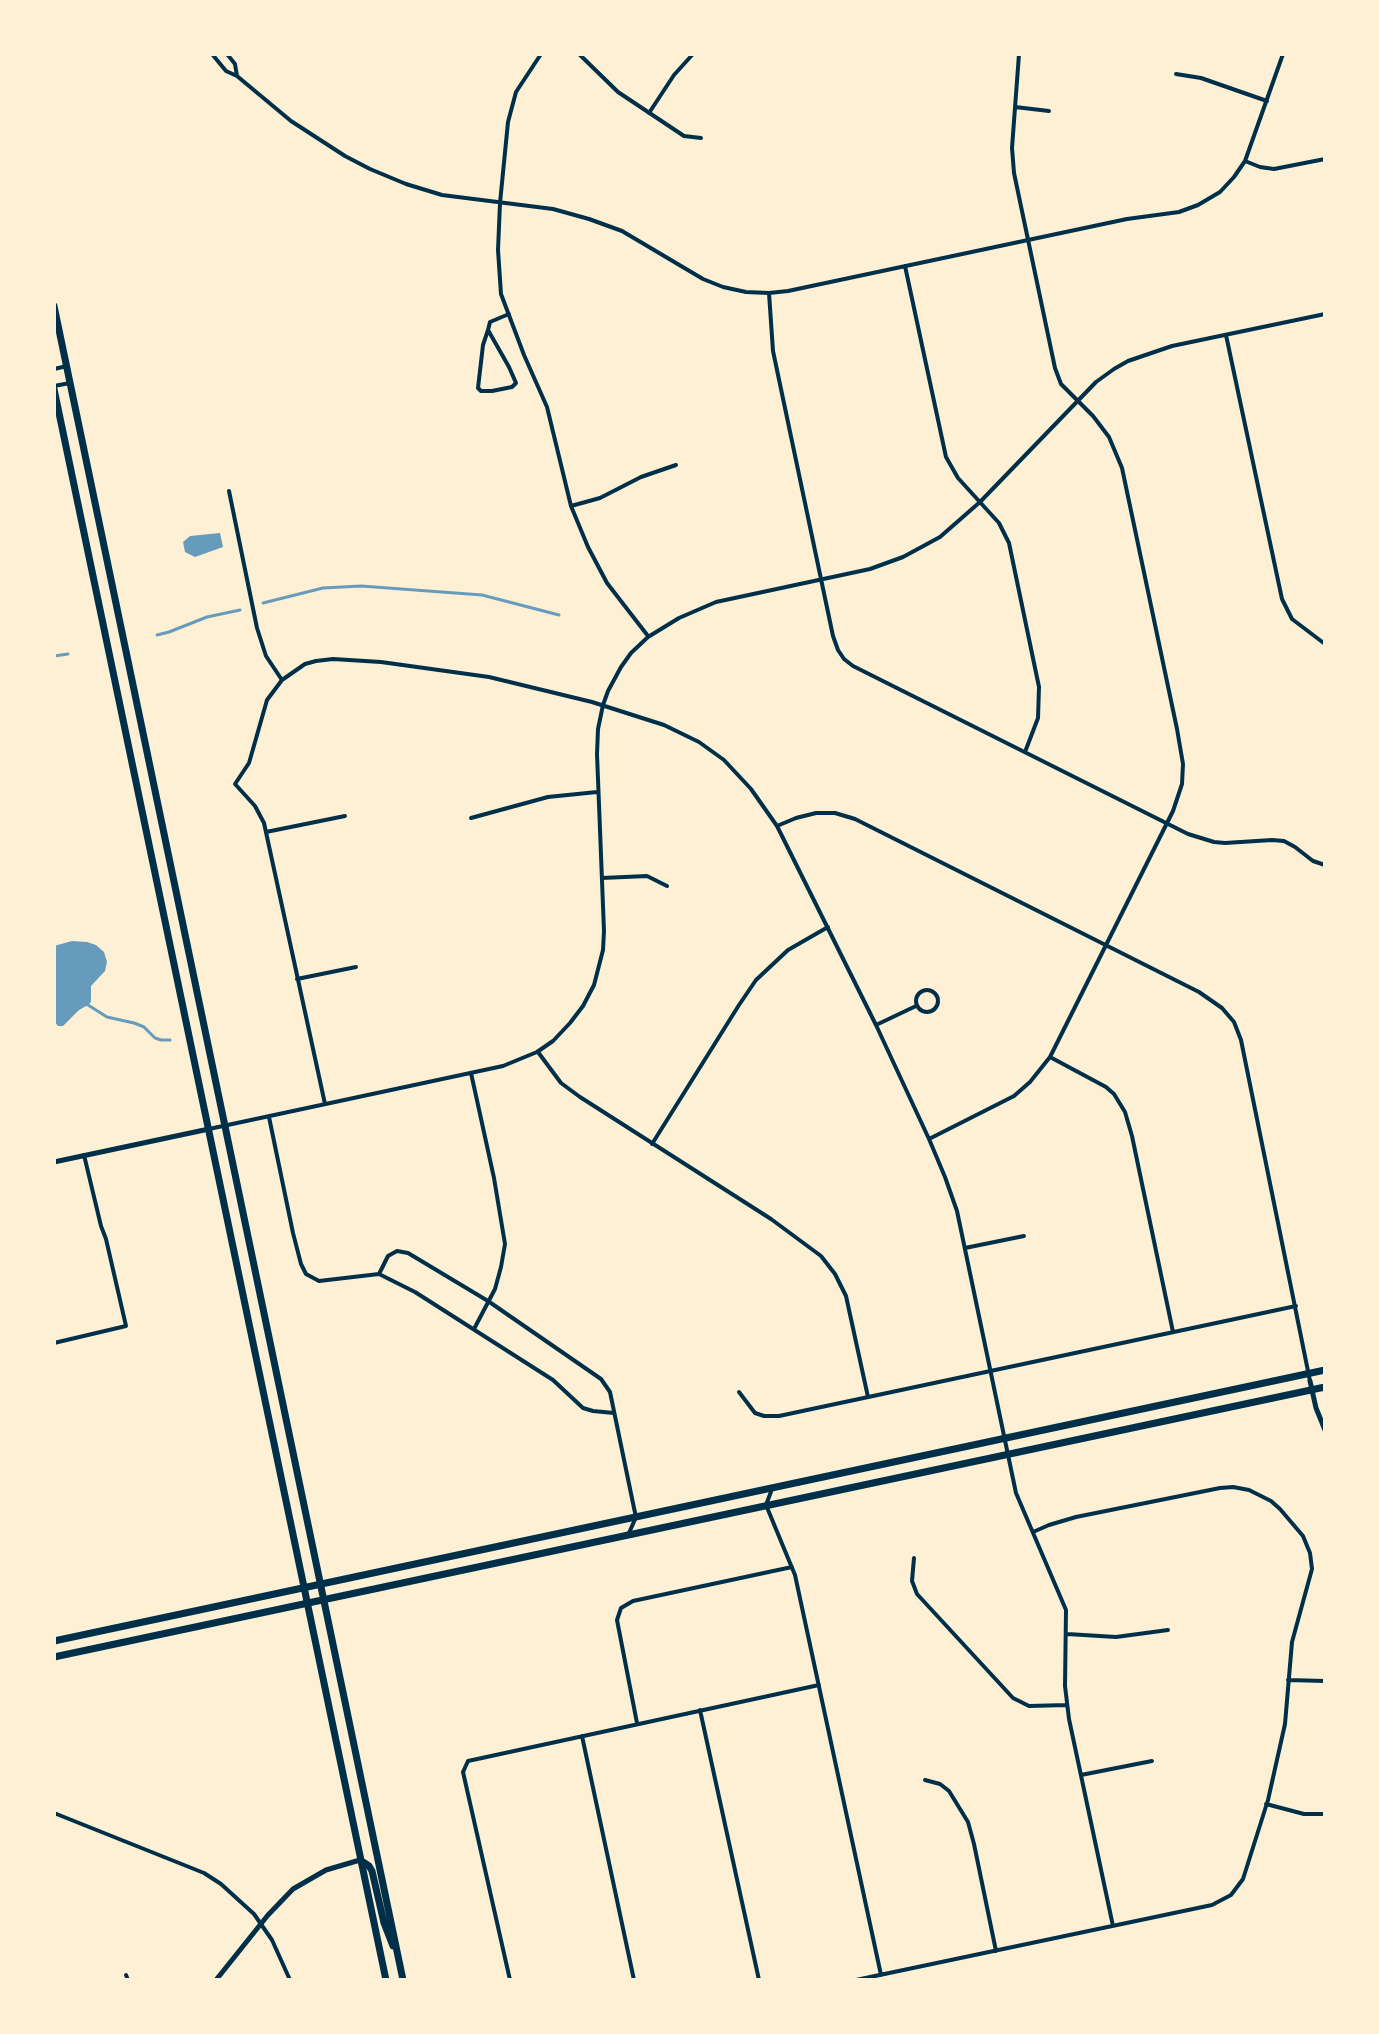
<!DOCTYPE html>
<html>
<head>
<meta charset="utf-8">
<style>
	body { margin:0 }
	#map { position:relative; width:1379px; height:2034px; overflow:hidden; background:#fdf0d5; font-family:Merriweather,serif }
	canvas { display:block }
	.frame { position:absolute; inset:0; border:56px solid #fdf0d5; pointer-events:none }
</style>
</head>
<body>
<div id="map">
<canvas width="1379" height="2034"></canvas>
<div class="frame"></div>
</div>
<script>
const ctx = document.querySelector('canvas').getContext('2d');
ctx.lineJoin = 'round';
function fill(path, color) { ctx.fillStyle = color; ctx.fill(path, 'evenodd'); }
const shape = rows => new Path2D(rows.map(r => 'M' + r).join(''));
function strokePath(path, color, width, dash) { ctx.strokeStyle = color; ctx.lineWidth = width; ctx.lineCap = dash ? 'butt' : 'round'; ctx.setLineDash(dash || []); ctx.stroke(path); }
const water = shape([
	[220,533,223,547,195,557,185,552,183,542,190,536],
	[72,941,87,942,96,945,104,952,107,962,105,971,91,986,91,1002,88,1005,79,1010,63,1026,58,1026,54,1021,54,946]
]);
const stream = shape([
	[263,603,323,588,361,586,482,595,559,615],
	[157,635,169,632,207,617,240,610],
	[54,656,68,654],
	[88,1005,107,1017,134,1023,144,1027,155,1038,161,1040,170,1040]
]);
const minor = shape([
	[212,54,226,71,237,76,291,121,345,156,370,169,406,184,442,195,553,209,589,219,622,231,703,279,723,287,746,292,769,293,788,291,1127,219,1179,212,1198,205,1220,192,1234,177,1245,161,1260,167,1274,169,1325,159],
	[227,54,235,64,237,76],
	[541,54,516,92,508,122,500,203,498,250,501,294,524,355,547,407,571,506,588,547,607,583,648,636],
	[579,54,618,92,684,136,701,138],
	[1176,74,1201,78,1267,101],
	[1015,107,1049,111],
	[649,113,674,75,693,54],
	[1245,161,1283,54],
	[905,266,946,457,958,478,999,523,1009,543,1039,687,1038,718,1025,752],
	[769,293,773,351,833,636,838,650,844,659,853,666,1188,834,1214,842,1225,843,1272,840,1284,841,1295,847,1313,861,1325,865],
	[488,330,509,367,516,383,512,387,492,391,481,391,478,388,483,345,488,330],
	[488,330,490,322,509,314],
	[1226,335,1282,599,1292,619,1325,644],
	[54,369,67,366],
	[54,386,70,383],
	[229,491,257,628,266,656,282,680],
	[571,506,600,498,641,477,676,465],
	[471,818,548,797,597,792],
	[777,826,796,818,816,813,835,813,855,819,1199,992,1222,1008,1234,1022,1241,1040,1310,1381],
	[266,832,345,816],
	[602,878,647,876,667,886],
	[297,979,356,967],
	'916 1001a11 11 0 1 1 22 0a11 11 0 1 1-22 0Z',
	[876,1025,916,1006],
	[538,1052,561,1083,580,1097,771,1219,821,1256,835,1274,846,1296,868,1397],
	[1050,1057,1106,1087,1114,1094,1125,1112,1132,1136,1173,1332],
	[471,1073,494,1178,505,1244,501,1267,495,1289,474,1329],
	[325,1104,264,823,255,806,235,784,249,763,267,700,282,680,305,664,316,661,333,659,381,662,489,677,592,702,664,725,699,742,724,760,751,789,777,826,876,1025,929,1139,945,1177,957,1211,1016,1493,1066,1610,1065,1686,1069,1719,1113,1926],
	[269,1117,293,1233,301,1264,306,1274,319,1281,379,1274,415,1292,553,1380,583,1408,593,1411,614,1413],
	[209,1129,503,1066,537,1052,553,1041,570,1023,583,1006,594,985,603,950,604,931,597,754,598,729,603,705,608,691,621,667,631,653,648,637,679,618,716,602,870,569,903,557,940,537,980,502,1096,382,1114,369,1128,361,1172,346,1325,314],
	[929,1139,1014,1096,1030,1082,1050,1057,1173,811,1182,784,1183,764,1177,729,1122,468,1109,437,1093,416,1061,384,1055,368,1014,173,1012,148,1019,54],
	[652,1144,739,1005,756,980,788,950,828,927],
	[965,1248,1024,1236],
	[379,1274,388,1256,397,1251,408,1253,488,1301,601,1379,610,1392,634,1508,636,1517,629,1533],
	[54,1343,126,1326,106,1239,101,1226,84,1155],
	[739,1392,755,1413,764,1416,779,1416,1296,1306],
	[772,1489,766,1505,795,1575,881,1975],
	[914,1558,912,1581,917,1594,1013,1698,1029,1706,1067,1705],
	[1067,1634,1116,1637,1168,1630],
	[1288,1680,1325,1681],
	[700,1710,759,1980],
	[637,1723,617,1620,621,1608,633,1601,792,1567],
	[582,1736,634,1980],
	[1081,1775,1152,1761],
	[925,1780,940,1784,949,1791,968,1822,974,1844,996,1951],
	[1266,1804,1304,1814,1325,1814],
	[54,1813,204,1873,221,1884,254,1914,272,1940,290,1980],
	[126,1975,128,1980],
	[510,1980,463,1772,468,1761,819,1685],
	[856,1980,1212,1905,1231,1895,1243,1879,1268,1800,1285,1724,1292,1642,1312,1569,1310,1553,1303,1536,1280,1509,1271,1501,1249,1490,1233,1487,1220,1488,1076,1517,1049,1525,1033,1532]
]);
const tertiary = shape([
	[54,1162,209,1129],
	[1310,1381,1316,1408,1325,1430],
	[216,1980,268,1915,293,1889,326,1870,360,1860]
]);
const primary = shape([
	[54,306,403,1980],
	[54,389,386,1980],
	[54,1641,1325,1370],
	[54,1657,1325,1387],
	[360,1860,369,1866,372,1871,384,1923,393,1946]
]);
fill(water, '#669bbc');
strokePath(stream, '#669bbc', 3);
strokePath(minor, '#003049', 4);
strokePath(tertiary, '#003049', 5);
strokePath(primary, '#003049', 7);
</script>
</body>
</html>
